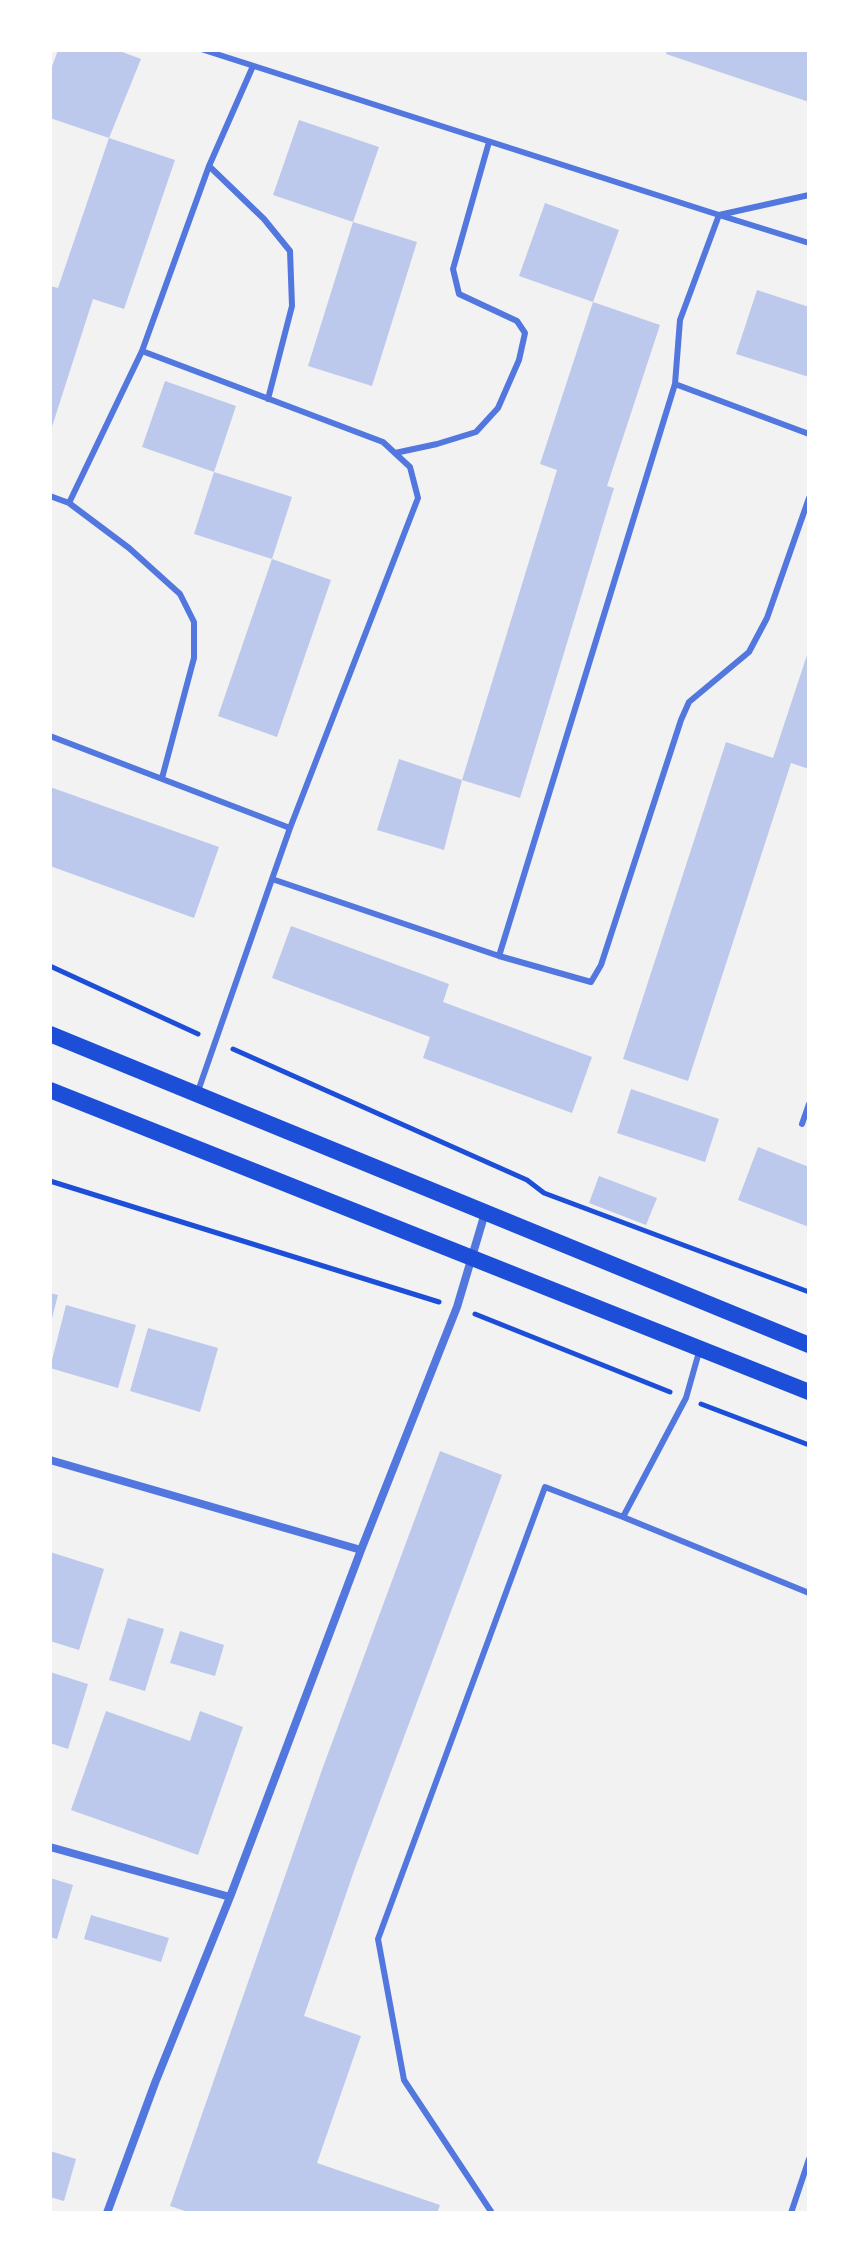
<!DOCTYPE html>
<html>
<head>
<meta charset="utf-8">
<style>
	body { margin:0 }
	#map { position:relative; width:859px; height:2263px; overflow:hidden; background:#f2f2f2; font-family:Ubuntu,sans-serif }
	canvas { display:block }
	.frame { position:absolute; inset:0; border:52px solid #fff; pointer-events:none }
</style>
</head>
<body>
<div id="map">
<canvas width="859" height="2263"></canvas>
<div class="frame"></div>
</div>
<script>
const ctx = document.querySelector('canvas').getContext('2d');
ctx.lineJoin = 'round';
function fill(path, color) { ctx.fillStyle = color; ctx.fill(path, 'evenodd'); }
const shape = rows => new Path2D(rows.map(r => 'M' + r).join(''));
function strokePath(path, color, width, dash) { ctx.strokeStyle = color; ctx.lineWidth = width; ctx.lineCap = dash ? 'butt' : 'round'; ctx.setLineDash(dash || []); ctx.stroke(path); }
const building = shape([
	[58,50,117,50,141,59,109,138,50,118,50,72],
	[667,50,809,50,809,102,666,54],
	[299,120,379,147,353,222,417,242,372,386,308,366,353,222,273,195],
	[109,138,175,160,124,309,93,299,50,433,50,286,58,288],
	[545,203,619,230,593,302,519,276],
	[757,290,809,307,809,377,736,354],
	[593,302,660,325,607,486,614,488,520,798,462,780,557,470,540,464],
	[165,381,236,406,214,472,142,447],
	[214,472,292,497,272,559,331,580,277,737,218,716,272,559,194,534],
	[809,649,809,769,791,763,688,1081,623,1059,726,742,773,758],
	[399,759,462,780,444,850,377,830],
	[50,787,219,847,194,918,50,866],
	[291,926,449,984,443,1002,592,1057,572,1113,423,1058,430,1037,272,978],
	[631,1089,719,1119,705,1162,617,1133],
	[758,1147,809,1167,809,1227,738,1200],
	[599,1176,657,1198,646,1225,589,1203],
	[50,1293,58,1295,51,1322,50,1322],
	[66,1305,136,1325,118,1388,50,1368],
	[148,1328,218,1348,200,1412,130,1391],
	[440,1451,502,1475,355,1868,304,2016,361,2036,317,2163,440,2205,437,2213,191,2213,170,2206,323,1767],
	[50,1552,104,1569,79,1650,50,1641],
	[128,1618,164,1629,145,1691,109,1680],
	[180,1631,224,1645,215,1676,170,1663],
	[50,1672,88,1684,68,1749,50,1743],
	[106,1711,190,1741,200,1711,243,1727,198,1855,71,1810],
	[50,1878,73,1885,57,1939,50,1937],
	[91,1915,169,1938,161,1962,84,1939],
	[50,2151,76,2159,64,2201,50,2197]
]);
const path = shape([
	[50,966,198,1034],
	[233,1049,527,1180,544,1193,809,1292],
	[50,1181,439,1302],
	[475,1314,670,1392],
	[701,1404,809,1445]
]);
const service = shape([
	[204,50,719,215,680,320,675,384,809,434],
	[209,166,264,219,290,251,292,306,268,399],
	[809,195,719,215,809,243],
	[142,351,383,442,410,467,418,498,290,828],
	[395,453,437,444,476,432,498,408,519,360,525,333,517,321,459,294,453,269,489,142],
	[50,496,69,503,142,351,209,166,253,66],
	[69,503,129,548,180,594,194,622,194,658,162,778],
	[50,736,290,828,272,879],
	[499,956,675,384],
	[197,1094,272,879,499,956,591,982,601,965,681,720,689,702,749,652,767,618,809,498],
	[802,1124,809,1104],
	[623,1517,809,1593],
	[492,2213,404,2080,378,1939,545,1487,623,1517,686,1398,699,1352],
	[791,2213,809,2159]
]);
const minor = shape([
	[50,1460,361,1550],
	[50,1847,230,1897],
	[107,2213,155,2083,230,1897,361,1550,457,1307,485,1213]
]);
const secondary = shape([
	[50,1034,809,1345],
	[50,1090,809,1392]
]);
fill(building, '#bdc9ec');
strokePath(path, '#1d4ed8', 5);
strokePath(service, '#5277de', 6);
strokePath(minor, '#5277de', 8);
strokePath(secondary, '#1d4ed8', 16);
</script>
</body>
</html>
